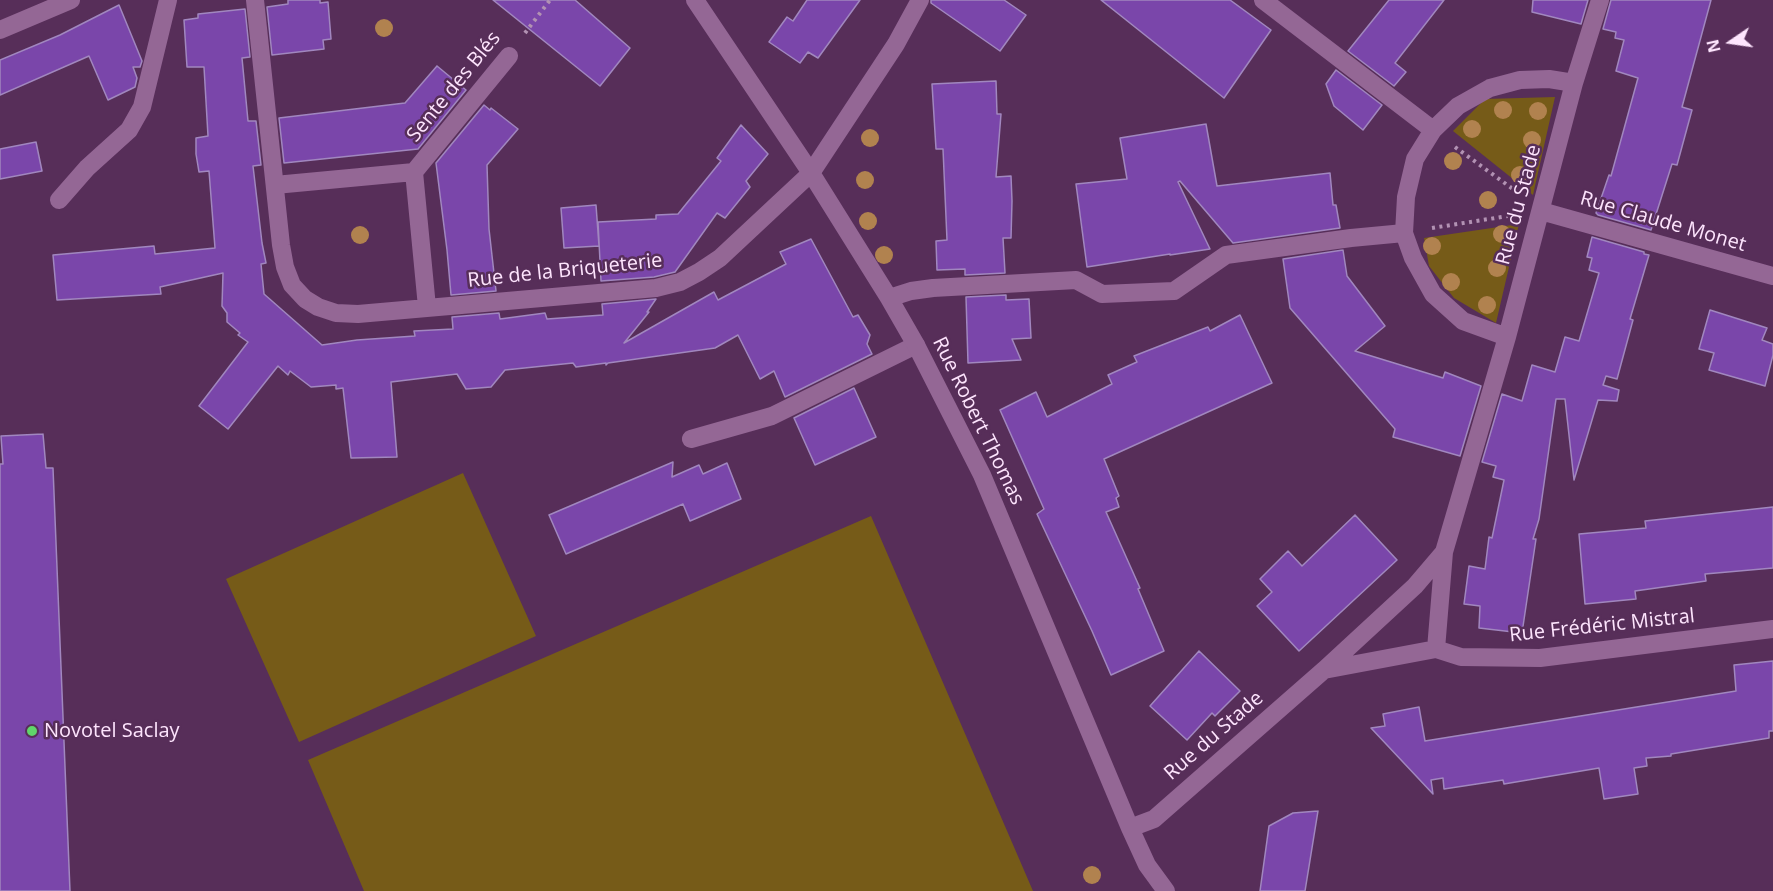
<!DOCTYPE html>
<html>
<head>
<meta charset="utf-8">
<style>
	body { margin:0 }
	#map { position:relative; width:1773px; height:891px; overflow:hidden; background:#572e59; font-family:"Open Sans",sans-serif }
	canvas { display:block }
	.north { position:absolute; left:1701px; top:12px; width:60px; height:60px; -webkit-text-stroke:4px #572e59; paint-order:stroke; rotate:257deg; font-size:16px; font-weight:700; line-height:24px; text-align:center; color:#fde4fd }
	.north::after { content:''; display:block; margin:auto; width:21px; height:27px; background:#fde4fd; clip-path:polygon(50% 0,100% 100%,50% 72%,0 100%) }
</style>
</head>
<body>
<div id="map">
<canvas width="1773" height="891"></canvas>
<div class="north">N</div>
</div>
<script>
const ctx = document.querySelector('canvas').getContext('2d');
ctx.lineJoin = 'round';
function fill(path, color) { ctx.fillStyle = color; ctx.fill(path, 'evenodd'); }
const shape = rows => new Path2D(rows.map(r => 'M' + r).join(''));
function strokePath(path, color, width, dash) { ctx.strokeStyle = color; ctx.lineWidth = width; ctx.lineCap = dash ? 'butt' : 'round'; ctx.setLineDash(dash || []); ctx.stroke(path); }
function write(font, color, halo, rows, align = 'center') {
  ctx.font = font + ' "Open Sans",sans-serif'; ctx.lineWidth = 5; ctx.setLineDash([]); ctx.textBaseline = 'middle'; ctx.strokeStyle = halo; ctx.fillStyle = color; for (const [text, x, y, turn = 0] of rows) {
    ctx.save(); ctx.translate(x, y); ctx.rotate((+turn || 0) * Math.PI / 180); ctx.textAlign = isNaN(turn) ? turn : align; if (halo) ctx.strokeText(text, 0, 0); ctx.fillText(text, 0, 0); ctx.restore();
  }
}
const green = shape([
	[1555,97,1533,195,1453,131,1485,99],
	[1519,224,1496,323,1454,298,1429,266,1424,238],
	[463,473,536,636,299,742,226,579],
	[871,516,1033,891,364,891,308,760]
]);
const building = shape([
	[288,0,320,0,320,3,328,2,331,39,323,40,324,49,272,55,267,7,288,4,288,0],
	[493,0,575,0,630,48,600,86,493,0],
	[807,0,860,0,818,58,808,52,800,63,769,42,787,17,793,21,807,0],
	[931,0,1004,0,1026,15,1000,51,931,3,931,0],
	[1101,0,1230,0,1271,30,1224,98,1101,0],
	[1389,0,1444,0,1395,63,1406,72,1394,86,1348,51,1389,0],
	[1533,0,1588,0,1581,24,1532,12,1533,0],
	[1611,0,1711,0,1682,107,1692,110,1677,165,1672,164,1651,230,1598,215,1596,213,1609,175,1611,176,1638,78,1616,71,1624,40,1615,38,1616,32,1603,29,1611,0],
	[119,5,142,61,140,67,133,67,137,78,135,87,108,100,89,56,0,95,0,60,60,35,119,5],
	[245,9,250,57,242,58,248,121,256,121,261,165,253,166,262,243,266,263,261,264,264,294,322,345,357,340,415,336,414,331,453,329,452,317,499,313,500,319,545,313,547,319,603,315,602,304,656,299,647,312,649,312,624,343,714,292,718,300,786,264,780,252,811,239,853,317,858,315,870,335,867,344,872,354,785,397,774,371,760,379,738,335,715,348,608,363,606,365,606,363,576,367,573,363,505,370,491,387,466,389,457,374,391,382,397,457,351,458,343,388,336,389,336,385,311,387,290,371,288,375,278,366,228,429,199,406,248,342,238,335,240,333,227,322,227,313,222,306,223,273,160,287,161,294,57,300,53,255,154,246,155,254,215,248,209,171,199,172,196,154,196,138,208,136,204,67,187,67,184,20,198,18,198,14,245,9],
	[437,66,466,90,418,149,284,163,279,118,405,103,437,66],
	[1336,70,1382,105,1363,130,1334,106,1326,84,1336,70],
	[996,81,997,114,1001,114,996,177,1011,176,1012,201,1011,238,1003,238,1005,273,965,275,965,269,937,270,936,241,947,240,943,149,936,149,932,84,996,81],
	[484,105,490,110,491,108,518,129,487,165,489,229,496,291,451,295,447,250,436,163,484,105],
	[1206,124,1217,186,1330,173,1333,205,1336,205,1340,228,1233,243,1180,181,1178,182,1210,249,1170,255,1170,254,1087,267,1076,184,1127,179,1120,138,1206,124],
	[741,125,768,154,746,181,750,187,725,218,717,213,675,272,654,277,601,281,598,222,656,219,656,215,678,214,721,161,717,158,741,125],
	[36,142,42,171,0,179,0,149,36,142],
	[596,205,599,246,564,248,561,208,596,205],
	[1592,237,1644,252,1644,254,1649,255,1630,319,1633,320,1617,379,1606,376,1603,385,1619,390,1617,401,1598,400,1574,480,1565,399,1556,399,1539,519,1533,539,1536,539,1522,633,1479,628,1480,606,1464,604,1469,566,1485,569,1489,537,1492,538,1504,480,1493,477,1496,466,1482,462,1502,394,1522,401,1532,365,1555,372,1565,337,1579,341,1599,273,1589,270,1592,258,1587,257,1592,237],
	[1343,250,1347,276,1385,326,1355,351,1443,378,1445,372,1481,386,1460,456,1393,437,1395,429,1290,308,1283,259,1343,250],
	[1006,295,1006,300,1029,299,1031,338,1012,339,1021,360,968,363,966,297,1006,295],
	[1710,310,1767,328,1762,340,1773,344,1773,355,1765,386,1709,370,1714,353,1699,349,1710,310],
	[1240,315,1272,383,1104,459,1119,496,1116,498,1119,507,1106,512,1140,588,1138,589,1164,651,1111,675,1092,631,1037,514,1044,509,1000,410,1036,392,1047,417,1112,384,1108,375,1137,362,1134,356,1208,327,1210,331,1240,315],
	[854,388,876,437,815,465,794,418,854,388],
	[43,434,46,468,53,468,70,891,0,891,0,464,3,464,1,436,43,434],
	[673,462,672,477,699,465,703,474,727,463,741,499,690,521,683,504,566,554,549,515,673,462],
	[1773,507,1773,568,1705,574,1706,581,1635,591,1636,599,1585,604,1579,534,1646,528,1645,521,1773,507],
	[1355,515,1397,560,1299,651,1257,606,1272,592,1260,579,1288,551,1302,566,1355,515],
	[1199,651,1240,691,1215,716,1212,713,1187,740,1150,706,1199,651],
	[1773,661,1773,731,1769,731,1769,738,1671,754,1671,756,1646,758,1647,766,1634,768,1638,794,1604,799,1599,768,1504,784,1503,780,1444,789,1443,778,1431,780,1433,794,1371,728,1385,726,1383,714,1419,707,1425,741,1736,691,1734,665,1773,661],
	[1318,811,1305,891,1260,891,1269,826,1293,813,1318,811]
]);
const path = shape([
	[525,33,550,0],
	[1455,147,1517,192],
	[1432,228,1508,216]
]);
const lane = shape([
	[59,200,87,168,129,130,142,107,168,0],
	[691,439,772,416,916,345]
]);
const street = shape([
	[255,0,281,245,285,267,292,285,305,299,318,307,336,313,358,314,656,288,680,282,699,272,720,258,811,173,896,44,920,0],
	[695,0,811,173,889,298,916,345,982,475,1130,828,1147,865,1166,891],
	[1263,0,1433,130],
	[0,30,71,0],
	[414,172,509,56],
	[275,185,414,172,427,307],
	[1541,211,1773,276],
	[889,298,911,291,933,288,1076,280,1102,294,1174,291,1226,255,1351,238,1404,233],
	[1507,337,1463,321,1433,294,1413,258,1404,233,1406,197,1415,159,1433,130,1458,106,1490,88,1520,80,1549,79,1574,83],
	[1436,649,1461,657,1540,658,1773,629],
	[1324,670,1436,649,1444,552,1507,337,1574,83,1600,0],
	[1130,828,1154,819,1324,670,1415,586,1444,552]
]);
const trees = [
	[384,28],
	[1503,110],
	[1538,111],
	[1472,129],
	[870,138],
	[1532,140],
	[1453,161],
	[1520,175],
	[865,180],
	[1488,200],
	[868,221],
	[1502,234],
	[360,235],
	[1432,246],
	[884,255],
	[1497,268],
	[1451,282],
	[1487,305],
	[1092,875]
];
const markers = [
	[32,731,6,"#60d56b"]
];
const streetNames = [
	["Sente des Blés",454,87,-51],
	["Rue du Stade",1519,205,-75],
	["Rue Claude Monet",1663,222,16],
	["Rue de la Briqueterie",565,271,-6],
	["Rue Robert Thomas",978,421,64],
	["Rue Frédéric Mistral",1602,626,-6],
	["Rue du Stade",1214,736,-41]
];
const poiNames = [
	["Novotel Saclay",44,731]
];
fill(green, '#765b18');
fill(building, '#7a46aa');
strokePath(building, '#a187bf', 1.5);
strokePath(path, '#b292b3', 4, [3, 4.5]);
strokePath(lane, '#946795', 18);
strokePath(street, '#946795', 18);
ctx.fillStyle = '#b1824f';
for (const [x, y] of trees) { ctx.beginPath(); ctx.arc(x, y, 9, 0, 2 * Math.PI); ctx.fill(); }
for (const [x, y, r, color] of markers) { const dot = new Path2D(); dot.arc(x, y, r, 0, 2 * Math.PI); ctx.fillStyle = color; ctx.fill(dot); strokePath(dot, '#572e59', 2); }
write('20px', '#fde4fd', '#572e59', streetNames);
write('20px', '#fde4fd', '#572e59', poiNames, 'left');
</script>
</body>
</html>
